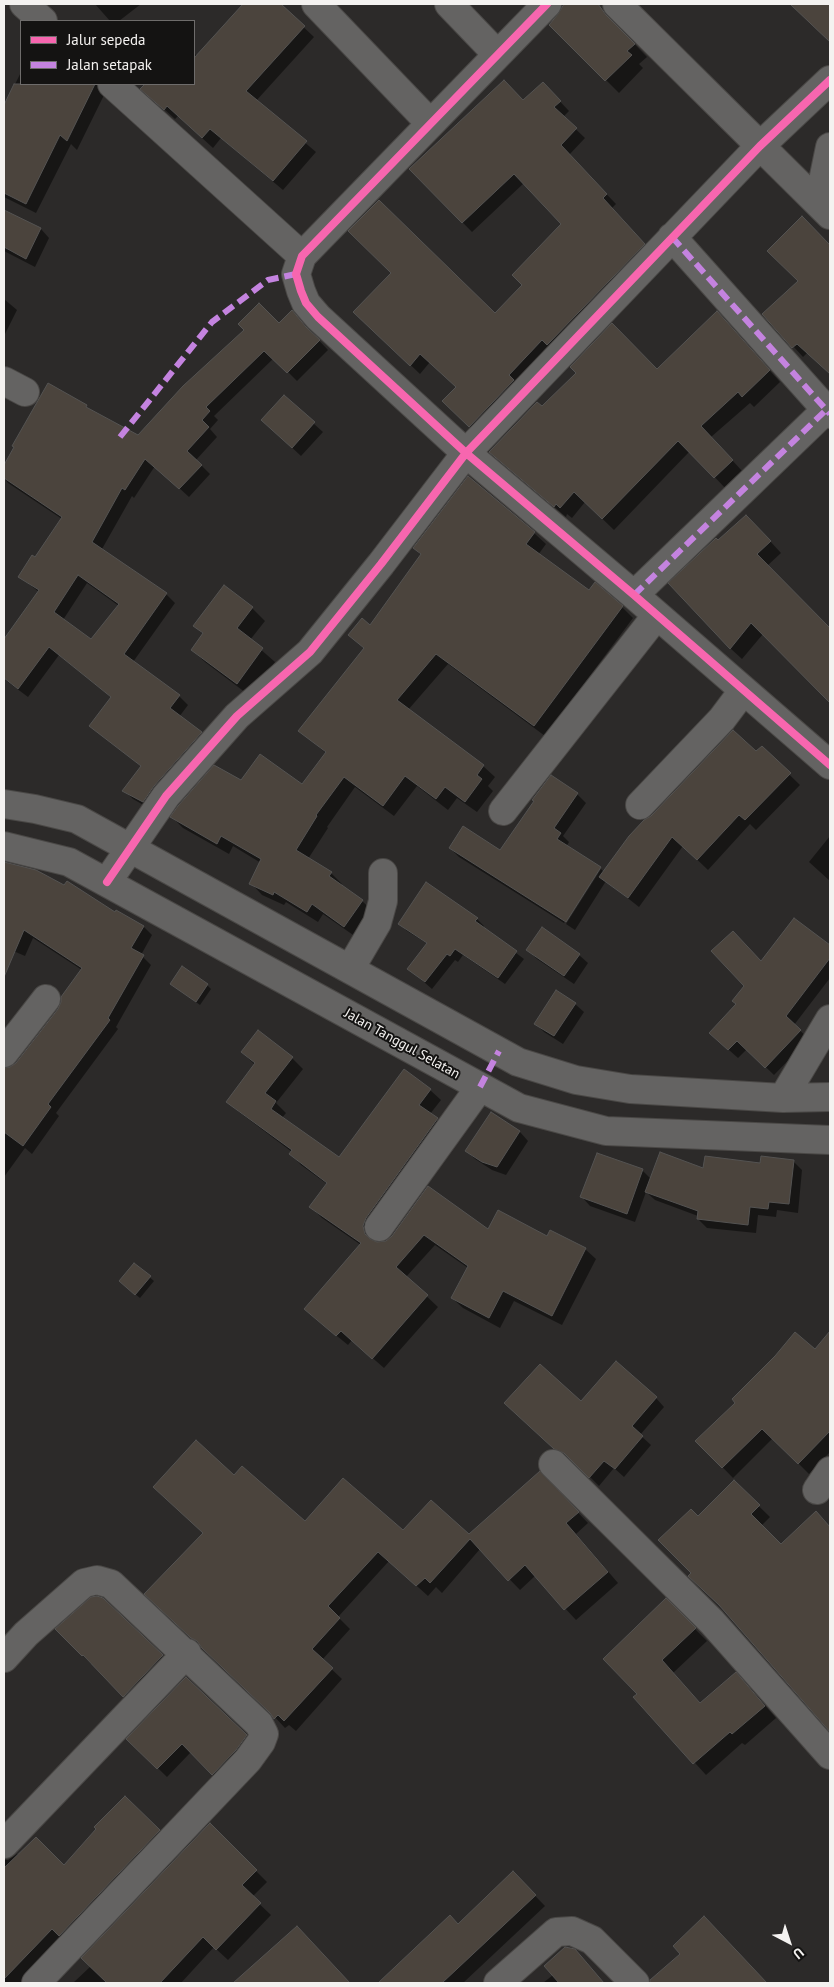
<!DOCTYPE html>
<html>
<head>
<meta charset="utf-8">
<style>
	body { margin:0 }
	#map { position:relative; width:834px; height:1987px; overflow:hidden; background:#2c2a29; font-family:"PT Sans",sans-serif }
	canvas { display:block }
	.frame { position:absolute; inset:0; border:5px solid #f4f2f0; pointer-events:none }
	.legend { position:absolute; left:20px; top:20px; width:175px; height:65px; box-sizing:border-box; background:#141312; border:1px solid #6e6c6b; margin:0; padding:6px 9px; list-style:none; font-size:15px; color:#f4f2f0 }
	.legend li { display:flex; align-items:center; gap:10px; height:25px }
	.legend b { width:25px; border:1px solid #6e6c6b }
	.north { position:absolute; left:764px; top:1917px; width:50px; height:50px; -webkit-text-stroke:4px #141312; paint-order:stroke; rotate:140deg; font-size:14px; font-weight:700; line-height:20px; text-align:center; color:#f4f2f0 }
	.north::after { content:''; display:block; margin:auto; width:18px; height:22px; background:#f4f2f0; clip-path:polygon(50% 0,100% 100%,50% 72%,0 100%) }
</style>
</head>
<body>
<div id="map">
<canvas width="834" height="1987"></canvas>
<div class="frame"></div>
<ul class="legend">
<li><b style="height:6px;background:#f766af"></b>Jalur sepeda</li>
<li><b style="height:6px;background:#c483df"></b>Jalan setapak</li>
</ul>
<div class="north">U</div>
</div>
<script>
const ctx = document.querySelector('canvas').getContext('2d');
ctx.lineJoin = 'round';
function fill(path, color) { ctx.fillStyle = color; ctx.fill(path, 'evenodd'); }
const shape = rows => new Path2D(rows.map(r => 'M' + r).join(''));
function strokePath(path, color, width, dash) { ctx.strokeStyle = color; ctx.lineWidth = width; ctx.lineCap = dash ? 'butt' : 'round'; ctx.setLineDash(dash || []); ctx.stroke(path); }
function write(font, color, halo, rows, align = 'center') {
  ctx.font = font + ' "PT Sans",sans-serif'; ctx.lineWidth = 4; ctx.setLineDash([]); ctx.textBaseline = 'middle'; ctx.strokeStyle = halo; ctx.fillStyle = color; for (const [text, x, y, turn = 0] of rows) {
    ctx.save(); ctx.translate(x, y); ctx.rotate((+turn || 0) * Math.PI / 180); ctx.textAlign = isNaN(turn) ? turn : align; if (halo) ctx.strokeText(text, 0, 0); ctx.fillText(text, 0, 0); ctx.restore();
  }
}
const shadow = shape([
	[95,4,141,4,119,21,110,21],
	[245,4,279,4,314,37,256,101,316,152,283,190,221,138,213,148,178,116,175,119,142,89,148,84,194,84,194,53,197,56],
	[566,4,596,4,647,57,639,64,643,68,619,93,551,25,560,15],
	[796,4,830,4,830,41,794,6],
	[21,72,21,84,102,84,107,89,77,150,71,144,36,213,4,197,4,107],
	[552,93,569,111,563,117,585,138,569,155,616,204,612,208,653,253,479,435,444,401,457,387,430,362,420,374,355,312,495,314,524,285,563,224,524,183,472,232,410,169,523,102],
	[6,212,41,229,49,238,35,267,4,251,4,217],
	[802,218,830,247,830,373,808,352,803,357,764,314,800,281],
	[4,299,17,310,4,336],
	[292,312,328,350,297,381,274,358,214,416,218,420,210,429,217,437,196,460,210,474,189,497,155,466,134,498,132,496,102,549,166,594,175,603,133,662,179,696,188,705,179,717,210,742,152,810,133,799,124,790,142,767,90,726,112,698,59,655,28,697,4,679,4,641,39,592,20,577,36,559,62,519,8,483,4,478,4,466,49,385,86,406,93,413,138,437,279,325],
	[87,583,119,606,91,641,63,620],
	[728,324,780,382,754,407,750,403,711,437,743,472,726,489,690,451,614,530,585,502,572,518,567,514,566,517,491,452,542,408,657,371],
	[284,397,323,432,301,456,272,429],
	[758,528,781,553,767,566,830,628,830,701,763,634,742,659,730,648,718,542],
	[534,533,546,544,538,555,589,592,622,607,633,618,545,736,448,664,408,710,483,766,495,777,488,786,493,791,477,812,457,798,448,810,417,786,394,816,355,787,327,827,328,828,308,859,331,873,342,884,341,886,362,901,374,912,356,937,323,914,318,922,286,902,284,905,262,895,251,883,261,863,233,846,229,854,183,828,172,817,241,782,303,786,327,754,300,731,365,649,349,635,370,627,422,556,414,548],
	[252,608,265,621,250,640,275,662,250,696,205,662,192,650,204,635,195,626],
	[762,748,800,785,756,830,750,824,708,870,683,846,639,907,606,881,575,930,566,924,601,869,604,872],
	[552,776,577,794,586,803,563,836,569,842,566,847,600,868,598,868,564,923,459,857,450,848,500,852],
	[830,836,830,881,809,862],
	[4,863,35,871,115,914,144,927,152,935,141,955,151,965,116,1027,118,1029,56,1113,59,1116,32,1154,25,1148,4,1177,4,1089,43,1036,82,970,33,938,25,956,4,947],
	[477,919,484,926,483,928,524,959,505,984,463,955,458,962,455,960,432,989,409,969,428,944,407,931,400,924],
	[795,920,830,947,830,978,794,1025,809,1039,774,1075,747,1049,738,1058,720,1042,761,963],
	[528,950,579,955,588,963,574,984,537,959],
	[171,984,207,985,211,989,200,1005],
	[575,1004,584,1012,563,1044,544,1032,536,1024],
	[258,1032,292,1058,303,1069,276,1103,286,1113,282,1118,339,1158,430,1090,441,1100,430,1114,448,1130,374,1236,374,1243,386,1242,392,1237,428,1188,489,1231,548,1238,585,1249,596,1259,562,1325,514,1301,500,1328,463,1308,452,1298,468,1268,435,1245,406,1277,438,1307,384,1368,352,1340,348,1345,316,1319,361,1245,322,1218,311,1207,327,1184,301,1165,291,1154,292,1152,239,1112,228,1102,255,1065,242,1052],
	[491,1114,520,1132,528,1141,506,1175,492,1170,475,1159,467,1151],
	[793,1161,802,1170,798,1213,777,1210,776,1217,758,1215,756,1233,707,1228,698,1219,698,1216,655,1200,646,1192,635,1222,590,1206,582,1197,642,1170,651,1179,704,1170],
	[134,1264,154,1281,140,1298,124,1285],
	[830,1333,830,1452,809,1474,773,1438,733,1478,697,1441,815,1351],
	[656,1398,664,1407,640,1435,651,1445,624,1477,614,1468,599,1486,574,1461,565,1457,515,1411,581,1403],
	[540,1473,588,1523,576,1534,618,1583,576,1620,535,1576,520,1590,480,1549,442,1593,436,1587,428,1596,389,1561,338,1617,350,1629,322,1660,342,1679,296,1731,289,1725,285,1728,272,1714,156,1604,204,1533,234,1477,305,1523,403,1532,469,1536],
	[734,1482,770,1517,761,1526,781,1546,816,1513,830,1528,830,1730,693,1573,698,1518],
	[102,1599,171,1665,133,1704,93,1663,91,1664,57,1629],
	[666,1600,707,1641,673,1673,701,1704,748,1686,776,1718,745,1745,742,1743,706,1775,635,1697,638,1694],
	[186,1678,255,1744,221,1783,191,1752,167,1777,128,1739],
	[125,1798,170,1841,64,1939,21,1983,4,1983,4,1860,8,1860,17,1854,64,1867],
	[210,1825,267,1882,252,1897,271,1915,228,1960,214,1947,181,1983,73,1983,91,1966],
	[513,1873,545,1906,463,1983,380,1983,450,1917,458,1925],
	[716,1930,766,1983,656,1983,653,1980],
	[307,1938,349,1983,238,1983,237,1982],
	[586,1963,604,1983,543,1983,553,1975]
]);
const building = shape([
	[243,4,281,4,305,26,246,91,307,141,273,181,210,129,202,138,167,106,164,110,140,89,144,85,143,84,194,84,194,58,243,4],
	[564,4,598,4,606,15,635,44,627,51,632,55,605,81,549,25,558,14,564,4],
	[790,4,830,4,830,42,790,4],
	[504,80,523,100,543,82,561,101,554,107,577,128,561,145,607,194,603,198,645,244,547,345,542,340,509,375,514,380,469,427,442,401,456,387,420,354,410,366,353,312,391,273,348,231,379,200,495,313,522,285,512,275,561,224,514,174,462,223,409,169,504,80],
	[14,84,95,84,67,141,60,135,26,204,4,193,4,105,14,84],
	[4,210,41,228,26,259,4,247,4,210],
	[802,216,830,245,830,374,797,344,792,348,762,314,798,281,767,251,802,216],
	[259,303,279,323,292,310,306,327,320,340,287,373,264,351,206,407,210,411,202,420,209,427,187,451,202,465,179,489,145,459,125,490,122,488,92,542,167,593,124,654,180,695,170,708,202,732,154,786,143,802,122,791,141,766,89,726,111,697,49,647,18,689,4,678,4,639,39,590,18,577,32,555,35,557,62,517,4,478,4,465,14,447,12,446,48,383,87,405,86,407,138,435,183,386,244,330,238,324,259,303],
	[78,575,119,604,91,639,54,612,78,575],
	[717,311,770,370,742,397,738,392,701,426,733,460,714,478,678,441,602,519,574,492,560,508,556,504,554,507,489,452,537,402,542,406,576,373,570,367,612,323,657,369,717,311],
	[284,395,315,422,292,448,261,420,284,395],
	[468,476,535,532,526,544,589,590,595,582,623,606,534,726,436,654,397,700,484,765,477,775,482,779,465,802,445,787,436,799,405,776,383,806,344,777,316,815,317,816,296,850,332,872,329,876,363,900,344,927,312,904,307,912,274,892,273,895,249,884,261,859,221,836,217,844,170,817,178,806,214,765,241,780,260,754,302,784,326,752,298,731,364,648,348,635,362,618,370,625,421,554,413,548,468,476],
	[746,515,771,541,757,554,830,628,830,703,751,623,730,649,668,583,716,538,718,540,746,515],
	[224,585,253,607,237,628,263,648,237,684,191,650,203,633,193,626,224,585],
	[733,730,756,751,762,746,791,773,745,820,739,815,697,860,672,837,628,898,599,877,629,836,644,820,651,816,733,730],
	[551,775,578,793,554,828,561,833,557,839,601,867,566,922,449,848,463,826,500,850,534,801,532,800,551,775],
	[4,862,36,870,64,885,67,881,115,912,116,910,144,926,131,948,144,955,108,1018,110,1020,48,1104,51,1107,23,1146,4,1132,4,1068,10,1067,16,1063,58,1009,61,1002,61,997,82,968,24,930,4,977,4,862],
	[426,882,478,918,475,921,517,951,498,978,455,949,450,956,447,954,425,982,407,969,427,943,398,924,426,882],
	[794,918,830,945,830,958,786,1016,801,1030,765,1068,737,1041,728,1050,709,1033,736,1004,732,1001,744,986,711,951,733,931,761,961,794,918],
	[542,927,580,954,564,976,526,950,542,927],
	[182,966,208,984,196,1002,170,984,182,966],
	[556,990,576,1003,554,1036,534,1024,556,990],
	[258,1030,293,1057,265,1093,276,1101,271,1109,339,1157,404,1069,431,1089,419,1105,438,1118,366,1218,363,1226,365,1234,370,1239,377,1242,386,1241,392,1236,428,1186,488,1229,498,1210,547,1236,550,1230,586,1248,552,1316,503,1291,489,1318,451,1298,468,1266,424,1235,396,1267,428,1295,372,1359,341,1331,336,1336,304,1309,361,1243,309,1207,327,1183,289,1154,292,1150,226,1102,255,1063,241,1052,258,1030],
	[491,1112,520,1131,497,1167,482,1162,465,1151,491,1112],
	[660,1152,703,1168,705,1156,760,1163,761,1156,794,1160,789,1204,769,1202,768,1209,750,1207,748,1225,697,1219,698,1211,645,1192,660,1152],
	[597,1153,643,1169,627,1214,580,1197,597,1153],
	[134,1263,151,1276,135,1295,119,1281,134,1263],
	[830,1331,830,1431,798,1464,762,1429,722,1468,695,1441,735,1403,732,1399,775,1356,795,1332,815,1349,830,1331],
	[616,1361,657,1397,632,1426,643,1436,615,1469,604,1461,589,1478,564,1453,554,1449,504,1403,540,1364,581,1401,616,1361],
	[196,1440,234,1475,242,1466,305,1521,343,1478,403,1530,431,1500,469,1534,540,1471,579,1512,566,1523,608,1572,564,1610,525,1565,508,1581,470,1539,430,1583,425,1578,416,1586,378,1552,328,1606,340,1618,312,1649,333,1668,284,1721,278,1715,274,1719,270,1713,202,1648,197,1641,191,1638,144,1594,203,1533,153,1487,196,1440],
	[734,1480,760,1505,751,1514,781,1544,816,1511,830,1527,830,1732,719,1605,688,1576,691,1573,658,1540,691,1509,698,1516,734,1480],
	[97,1596,103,1598,163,1655,123,1697,83,1655,82,1656,55,1629,91,1597,97,1596],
	[666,1598,696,1628,662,1660,700,1703,736,1672,765,1706,732,1734,730,1732,693,1764,633,1697,637,1694,603,1659,666,1598],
	[186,1677,247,1735,236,1750,212,1775,182,1744,157,1769,126,1739,186,1677],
	[125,1796,160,1830,59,1936,52,1929,4,1979,4,1868,36,1837,64,1865,96,1829,94,1827,125,1796],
	[210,1823,257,1870,242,1885,261,1903,216,1950,203,1937,160,1983,107,1983,81,1958,210,1823],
	[513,1871,536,1895,442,1983,378,1983,450,1915,458,1924,513,1871],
	[704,1916,767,1983,650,1983,650,1980,680,1954,673,1946,704,1916],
	[297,1926,350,1983,233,1983,297,1926],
	[565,1947,575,1949,604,1983,559,1983,544,1966,565,1947]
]);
const minor = shape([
	[24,4,43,21],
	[316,4,430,123],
	[449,4,497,54],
	[547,4,302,256,296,274,301,291,306,303,318,317,466,453,634,595,830,765],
	[617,4,830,215],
	[112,84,302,256],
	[830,147,824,176,830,208],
	[672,237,830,414],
	[4,381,25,392],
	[634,595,826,410],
	[4,804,35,809,77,819,518,1062,576,1080,630,1089,783,1098,830,1097],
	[640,805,722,719,743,691],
	[503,811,657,615],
	[4,846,69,862,519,1108,606,1131,830,1140],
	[107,882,166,796,237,716,310,652,381,564,466,453,760,146,830,80],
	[350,969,377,923,383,901,383,873],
	[4,1053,46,999],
	[783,1098,830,1019],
	[379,1227,480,1087],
	[553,1464,712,1622,830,1755],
	[817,1490,830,1471],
	[4,1658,26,1634,84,1583,97,1580,111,1584,259,1724,264,1734,261,1742,248,1760,36,1983],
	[4,1844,187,1653],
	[498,1983,556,1932,572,1931,592,1940,635,1983]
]);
const quiet = shape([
	[672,237,830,414],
	[120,437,212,322,268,280,296,274],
	[634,595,826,410],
	[480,1087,499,1051]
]);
const cycleway = shape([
	[547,4,302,256,296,274,301,291,306,303,318,317,466,453,634,595,830,765],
	[107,882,166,796,237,716,310,652,381,564,466,453,760,146,830,80]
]);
const streetNames = [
	["Jalan Tanggul Selatan",402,1044,29]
];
fill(shadow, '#0007');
fill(building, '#4b443d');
strokePath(building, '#545352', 1);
strokePath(minor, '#4a4846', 30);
strokePath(minor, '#646362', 28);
strokePath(quiet, '#c483df', 6, [12, 6]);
strokePath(cycleway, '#f766af', 8);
write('14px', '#f4f2f0', '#141312', streetNames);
</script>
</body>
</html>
